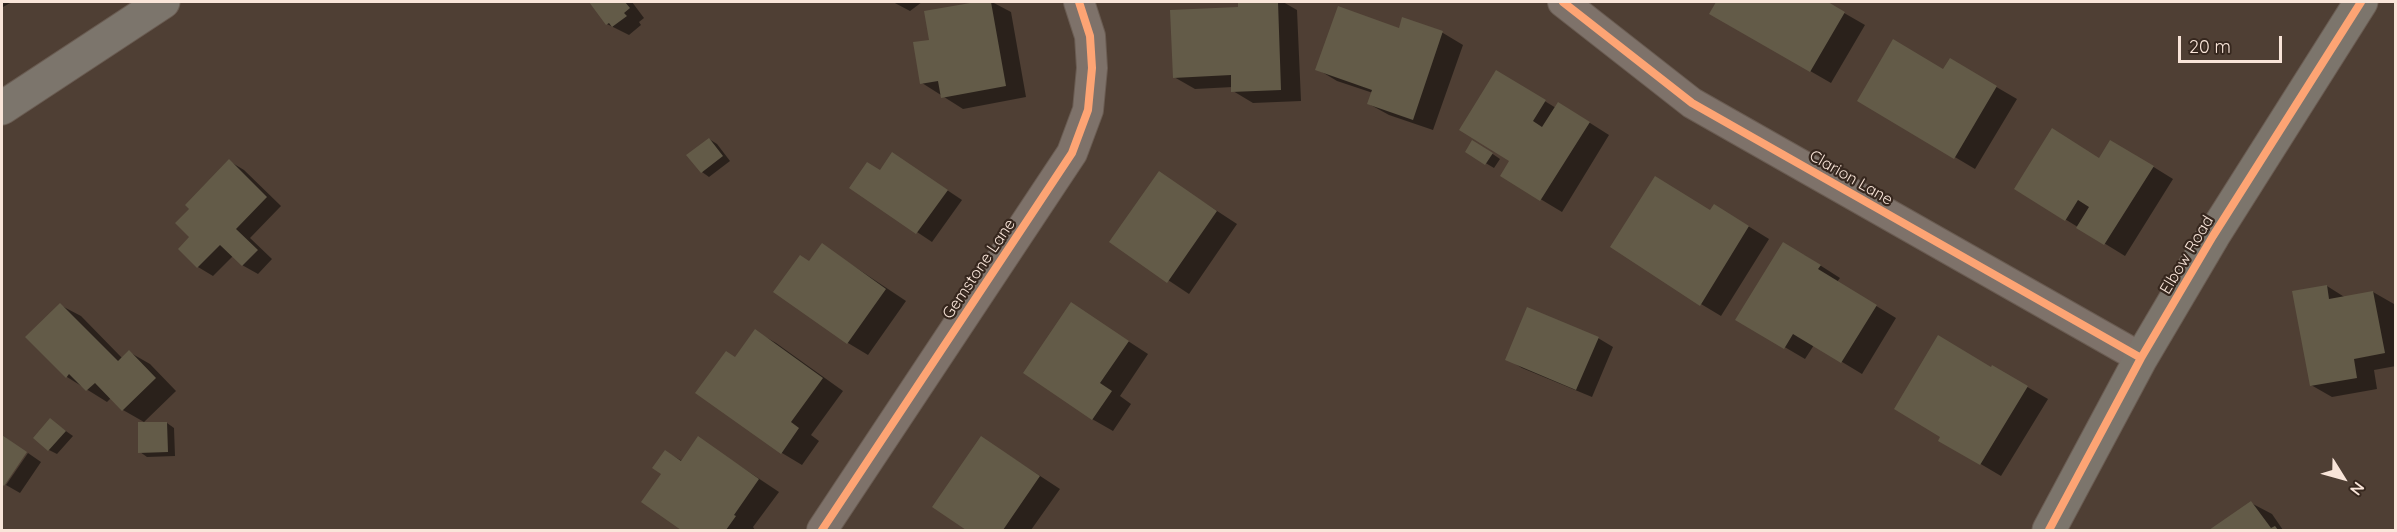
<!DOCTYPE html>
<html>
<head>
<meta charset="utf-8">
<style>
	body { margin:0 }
	#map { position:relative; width:2397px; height:532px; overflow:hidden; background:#4f3f34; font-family:Quicksand,sans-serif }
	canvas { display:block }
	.frame { position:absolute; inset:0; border:3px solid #f9e5d9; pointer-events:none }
	.north { position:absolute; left:2313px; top:448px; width:60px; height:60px; -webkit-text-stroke:4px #36271e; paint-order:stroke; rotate:127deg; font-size:16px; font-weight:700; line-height:24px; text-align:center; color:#f9e5d9 }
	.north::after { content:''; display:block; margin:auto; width:21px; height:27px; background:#f9e5d9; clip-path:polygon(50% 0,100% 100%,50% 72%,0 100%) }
	.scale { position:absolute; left:2178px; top:36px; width:104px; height:27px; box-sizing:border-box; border:3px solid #f9e5d9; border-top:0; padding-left:8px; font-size:18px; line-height:21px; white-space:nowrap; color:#f9e5d9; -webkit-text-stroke:4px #36271e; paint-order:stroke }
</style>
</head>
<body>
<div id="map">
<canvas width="2397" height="532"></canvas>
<div class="frame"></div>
<div class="north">N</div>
<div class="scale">20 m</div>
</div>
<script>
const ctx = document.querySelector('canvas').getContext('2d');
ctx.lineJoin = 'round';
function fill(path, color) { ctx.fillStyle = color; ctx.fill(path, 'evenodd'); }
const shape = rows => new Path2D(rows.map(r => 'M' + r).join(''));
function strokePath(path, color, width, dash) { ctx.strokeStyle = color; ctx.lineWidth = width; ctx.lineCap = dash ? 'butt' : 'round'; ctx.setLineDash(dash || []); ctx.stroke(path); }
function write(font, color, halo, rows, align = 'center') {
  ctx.font = font + ' Quicksand,sans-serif'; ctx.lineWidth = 4.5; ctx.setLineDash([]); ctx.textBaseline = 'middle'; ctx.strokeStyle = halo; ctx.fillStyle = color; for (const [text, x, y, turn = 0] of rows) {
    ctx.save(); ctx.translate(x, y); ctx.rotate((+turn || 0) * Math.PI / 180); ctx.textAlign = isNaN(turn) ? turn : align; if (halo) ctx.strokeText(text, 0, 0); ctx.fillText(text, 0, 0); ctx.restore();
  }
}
const shadow = shape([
	[2,2,12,2,3,7],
	[591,2,632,2,644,18,639,22,641,25,629,35,607,24],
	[893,2,922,2,910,11],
	[984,2,992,2,1011,12,1026,97,963,109,922,83,931,41,926,13],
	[1239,2,1283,2,1297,10,1301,101,1253,103,1233,91,1233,87,1195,89,1174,77,1240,9],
	[1718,2,1825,2,1865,25,1831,83,1711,14],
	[1403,19,1443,33,1463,45,1433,130,1389,115,1369,104,1373,93,1337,81,1317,69,1400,30],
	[1950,60,2017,99,1975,169,1859,100,1944,70],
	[1517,84,1556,108,1579,116,1609,135,1562,212,1502,176,1511,160],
	[709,139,717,144,730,161,709,177,702,172],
	[1481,146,1500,159,1494,168,1467,152],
	[2131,153,2173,179,2125,256,2016,189,2100,159],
	[893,154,962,200,932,242,851,188,880,171],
	[229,161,244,170,281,206,250,238,272,259,258,274,242,265,233,256,213,276,198,267,180,249,191,237,191,209],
	[1159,173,1237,224,1189,294,1111,242],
	[1711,212,1735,218,1769,239,1721,316,1701,304],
	[822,245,906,301,868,355,848,343,775,292,810,262],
	[1804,255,1840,278,1837,282,1896,318,1862,374,1814,345,1805,359,1737,319],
	[2327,286,2346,298,2373,292,2394,304,2396,366,2374,370,2377,389,2332,397,2311,385],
	[1071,304,1148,354,1120,396,1131,404,1113,431,1092,419],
	[60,305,81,316,123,359,129,352,150,364,176,391,144,422,123,410,111,398,107,402,67,377],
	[755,331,776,343,843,391,811,435,819,441,802,465,782,453,736,358],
	[1598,338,1613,347,1592,397,1522,368,1507,359],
	[1993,367,2048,399,2001,476,1940,440],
	[50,420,73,436,57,454,49,450],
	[167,423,174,428,175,456,147,457,140,452],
	[2,435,25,452,3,484,2,482],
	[698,438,779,492,753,527,755,530,684,530,643,502,663,473,666,452,682,461],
	[982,438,1060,489,1031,530,969,530,934,507],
	[28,453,41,462,20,493,6,485],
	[2251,503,2272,514,2283,530,2212,530]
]);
const building = shape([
	[589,2,625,2,630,8,624,13,627,16,612,27,609,23,606,25],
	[976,2,991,2,1006,86,941,98,938,81,920,84,913,42,929,40,924,11],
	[1238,2,1278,2,1281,90,1231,92,1231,75,1173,78,1170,10,1238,7],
	[1716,2,1828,2,1845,12,1810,72,1709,14],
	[1338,6,1399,28,1402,17,1443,31,1413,120,1367,104,1372,90,1315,70],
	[1893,39,1943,69,1950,58,1997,86,1954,159,1857,101],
	[1496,70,1546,100,1533,121,1542,127,1558,102,1590,122,1540,201,1500,176,1509,161,1459,130],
	[2052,128,2099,158,2110,140,2154,166,2104,245,2076,228,2089,207,2078,200,2065,221,2014,189],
	[709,138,723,156,701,173,686,155],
	[1472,140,1493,153,1485,165,1465,152],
	[892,152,948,190,916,234,849,188,867,162,880,170],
	[229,159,267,197,236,229,258,250,242,266,220,245,197,268,178,249,189,237,175,223,189,209,185,205],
	[1159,171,1217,211,1167,283,1109,242],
	[1655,176,1710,210,1714,204,1749,226,1700,306,1610,247],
	[1783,242,1821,265,1818,269,1877,305,1841,363,1793,334,1784,349,1735,320],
	[822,243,886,289,847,344,773,292,800,255,809,261],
	[2327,285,2329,299,2373,291,2385,353,2354,359,2357,378,2310,386,2292,291],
	[1071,302,1129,341,1100,383,1112,391,1092,420,1023,373],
	[60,303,118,361,129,350,156,378,122,411,95,383,86,391,69,374,66,378,25,337],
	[1527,307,1599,337,1576,390,1505,360],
	[755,329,823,378,791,422,799,428,781,454,695,393,726,351,735,357],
	[1938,335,1991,367,1992,365,2028,386,1980,465,1938,441,1940,437,1894,409],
	[50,418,66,431,48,451,33,438],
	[138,422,167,422,168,452,138,453],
	[2,435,27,452,4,486,2,484],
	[698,436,759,479,734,515,736,516,726,530,681,530,641,502,661,474,652,468,665,450,681,461],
	[981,436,1040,476,1003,530,966,530,932,507],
	[2251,501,2271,528,2275,526,2278,530,2209,530]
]);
const street = shape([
	[1563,2,1692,103,2141,358],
	[822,530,1072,153,1088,110,1092,68,1090,36,1079,2]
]);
const secondary = shape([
	[2,108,163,2],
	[2049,530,2141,358,2213,236,2361,2]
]);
const cycleway = shape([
	[1563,2,1692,103,2141,358],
	[822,530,1072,153,1088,110,1092,68,1090,36,1079,2],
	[2049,530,2141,358,2213,236,2361,2]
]);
const streetNames = [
	["Clarion Lane",1851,178,30],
	["Elbow Road",2187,255,-59],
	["Gemstone Lane",979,269,-56]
];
fill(shadow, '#0007');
fill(building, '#635b48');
strokePath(street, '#6a5c52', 32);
strokePath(secondary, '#6a5c52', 35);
strokePath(street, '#7e726a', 30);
strokePath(secondary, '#7c756c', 33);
strokePath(cycleway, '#fda474', 8);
write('16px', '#f9e5d9', '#36271e', streetNames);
</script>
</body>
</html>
